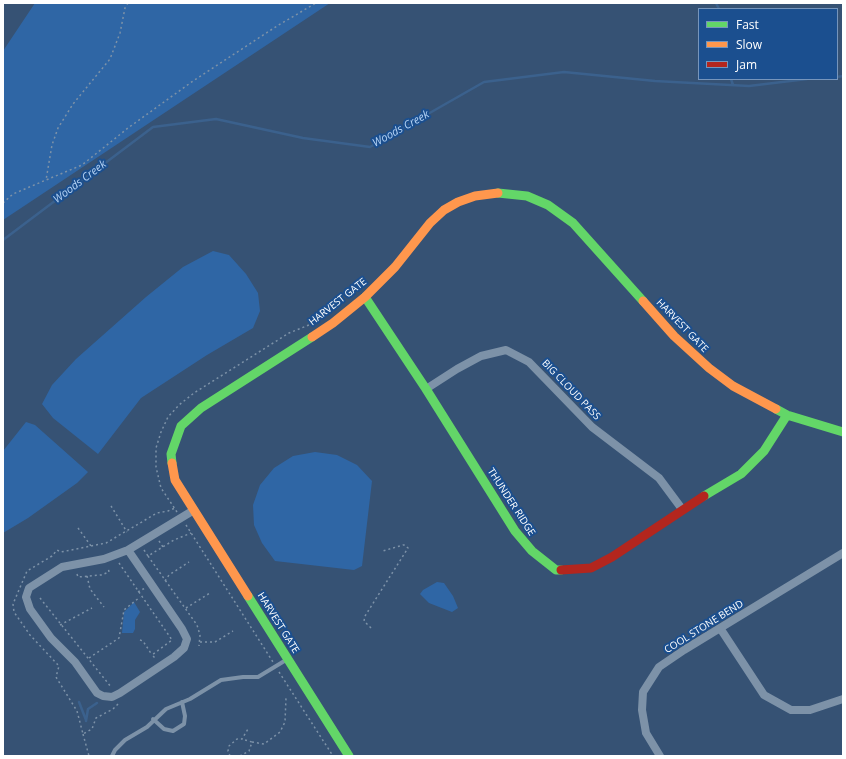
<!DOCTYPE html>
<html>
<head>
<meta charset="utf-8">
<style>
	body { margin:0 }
	#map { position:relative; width:846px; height:759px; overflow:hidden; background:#365274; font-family:"Open Sans",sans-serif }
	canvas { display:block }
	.frame { position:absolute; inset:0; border:4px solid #fff; pointer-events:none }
	.legend { position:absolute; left:698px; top:8px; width:140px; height:72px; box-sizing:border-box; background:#1b4f8f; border:1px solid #7695bc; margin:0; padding:5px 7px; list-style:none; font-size:12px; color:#fff }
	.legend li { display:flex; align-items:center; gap:8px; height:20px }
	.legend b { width:20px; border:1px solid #7695bc }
</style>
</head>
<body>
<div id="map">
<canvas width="846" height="759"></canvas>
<div class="frame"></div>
<ul class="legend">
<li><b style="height:5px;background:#63d668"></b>Fast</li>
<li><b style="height:5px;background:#ff974d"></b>Slow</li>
<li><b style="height:5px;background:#b3261e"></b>Jam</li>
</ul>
</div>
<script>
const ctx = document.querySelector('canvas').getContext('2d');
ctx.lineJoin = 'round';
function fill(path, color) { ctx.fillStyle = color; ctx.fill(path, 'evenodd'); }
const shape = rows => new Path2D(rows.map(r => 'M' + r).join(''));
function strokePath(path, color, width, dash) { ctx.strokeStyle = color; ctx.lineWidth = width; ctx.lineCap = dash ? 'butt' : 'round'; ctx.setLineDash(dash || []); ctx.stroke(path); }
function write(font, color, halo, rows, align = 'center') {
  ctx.font = font + ' "Open Sans",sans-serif'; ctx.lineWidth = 4; ctx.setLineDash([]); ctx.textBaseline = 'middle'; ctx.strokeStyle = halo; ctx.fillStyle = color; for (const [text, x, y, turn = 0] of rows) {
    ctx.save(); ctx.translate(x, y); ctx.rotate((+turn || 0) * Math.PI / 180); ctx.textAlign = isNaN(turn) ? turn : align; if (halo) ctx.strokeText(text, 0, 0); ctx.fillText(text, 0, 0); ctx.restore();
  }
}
const green = shape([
	[35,3,330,3,3,220,3,51],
	[213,251,229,255,246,274,258,293,260,311,253,328,207,355,141,398,98,454,53,418,42,404,52,385,76,359,146,297,183,267],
	[26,422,35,425,88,472,77,483,28,518,3,533,3,451],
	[315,452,337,455,357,465,372,481,362,566,354,570,275,561,262,543,254,525,253,505,260,485,274,468,293,456],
	[437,582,444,583,453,596,458,608,452,612,429,603,420,594,423,590],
	[134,602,140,612,135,620,135,629,133,633,122,633,124,612]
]);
const stream = shape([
	[716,3,719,9],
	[837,77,843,76],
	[731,79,733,85],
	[3,240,153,127,216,119,303,138,370,147,484,82,564,72,655,81,749,86,807,79],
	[79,702,86,720],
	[86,721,88,709,97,703]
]);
const path = shape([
	[128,3,125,8,120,33,110,59,73,104,58,128,52,145,46,180,82,165,128,128,193,81,277,26,316,3],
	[3,203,13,194,46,180],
	[111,506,127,532],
	[177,512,161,488,156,467,156,448,161,432,168,417,179,405,194,393,289,333,309,325],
	[186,525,273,662],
	[78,528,91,546],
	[159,541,163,547],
	[144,550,148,556,174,540,191,533],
	[148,556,197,625,200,635,199,646],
	[119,563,172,640,152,655,156,659],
	[77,574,78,577,101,575,109,572,108,567],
	[87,576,90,589,104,607],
	[165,581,169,575,189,562],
	[138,592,145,588],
	[40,598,111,687],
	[186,608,210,593],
	[60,625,92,608],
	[371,628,364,621,365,616,408,548,405,545,403,545,383,551],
	[140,640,143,641,152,655],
	[200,642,215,642,233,631],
	[89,658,119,638,124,610,140,597],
	[279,672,333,756],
	[118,704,113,709,96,718,92,729,83,734,77,711,56,677,59,666,30,635,14,612,13,604,27,571,52,556,57,550,61,552,106,543,157,513,168,511,175,508],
	[83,734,89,756],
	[252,742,264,744,280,732,285,722,286,698],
	[230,756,228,751,229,746,237,739,242,739,248,729],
	[240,756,249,751,252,742,242,739]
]);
const lane = shape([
	[153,719,164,729,173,731,184,724,185,716,182,702],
	[112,756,115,750,125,740,147,727,166,709,190,699,221,680,243,677,258,677,286,660]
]);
const street = shape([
	[426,389,457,369,481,356,506,350,529,362,592,427,659,478,682,509],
	[128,550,182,629,187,639,184,648,174,657,120,693,112,697,103,696,97,693,75,662,51,638,30,609,26,597,29,588,62,567,104,559,128,550,194,510],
	[720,628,764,695,791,710,810,710,843,699],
	[660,756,646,733,642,710,643,692,659,667,684,650,843,553]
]);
const fast = shape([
	[498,193,527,196,548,205,573,223,643,301],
	[365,297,426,389,515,531,532,551,556,570,561,570],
	[776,409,787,415,843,432],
	[172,463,171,454,181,426,201,408,312,337],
	[704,496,741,474,764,451,787,415],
	[248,596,349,756]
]);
const slow = shape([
	[643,301,674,336,709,368,733,386,776,409],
	[312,337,333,323,365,297,395,267,430,223,444,210,458,202,475,196,498,193],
	[172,463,175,480,248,596]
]);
const jam = shape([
	[561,570,591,568,612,557,704,496]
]);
const streetNames = [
	["HARVEST GATE",338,302,-38],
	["HARVEST GATE",682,326,46],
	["BIG CLOUD PASS",571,390,46],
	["THUNDER RIDGE",511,502,57],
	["HARVEST GATE",278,623,58],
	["COOL STONE BEND",704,627,-32]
];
const waterNames = [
	["Woods Creek",401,129,-29],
	["Woods Creek",80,182,-37]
];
fill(green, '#2f66a5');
strokePath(stream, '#3b618d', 2.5);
strokePath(path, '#7d92a8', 1.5, [2, 3]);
strokePath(lane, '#7d92a8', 4);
strokePath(street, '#7d92a8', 8);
strokePath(fast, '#63d668', 9);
strokePath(slow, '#ff974d', 9);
strokePath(jam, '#b3261e', 9);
write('10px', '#fff', '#1b4f8f', streetNames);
write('italic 11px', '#b5d3f5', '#1b4f8f', waterNames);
</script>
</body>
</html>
